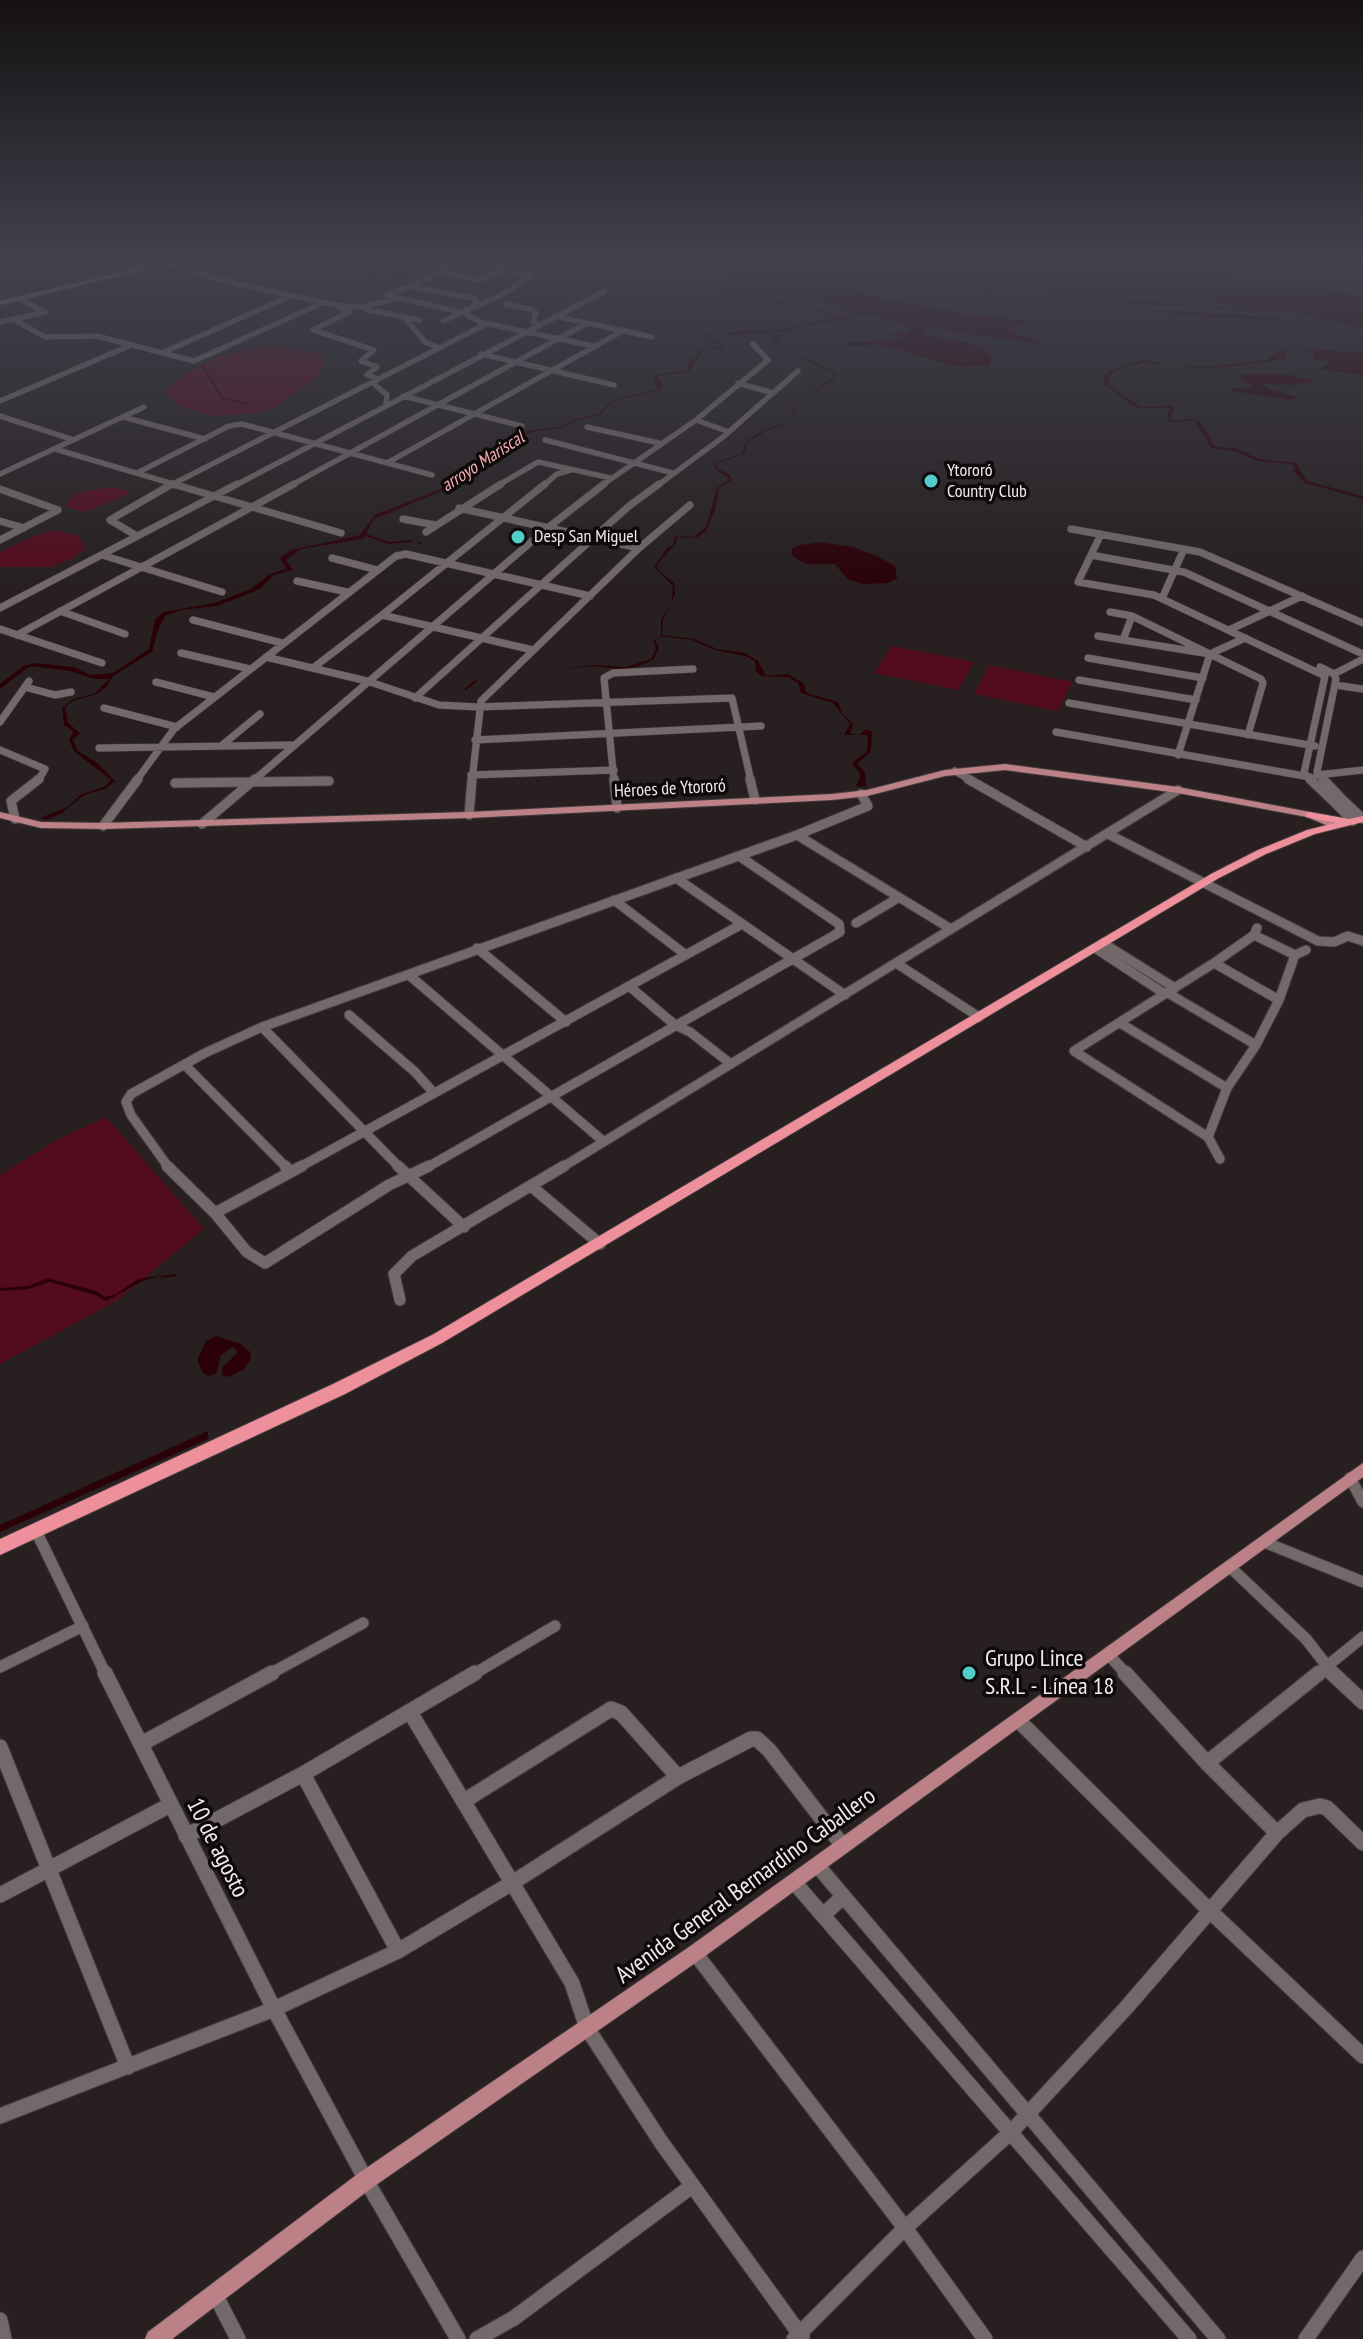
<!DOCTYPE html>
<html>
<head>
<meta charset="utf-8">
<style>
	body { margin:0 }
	canvas { display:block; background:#271f20 }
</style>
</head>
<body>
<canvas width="1363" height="2339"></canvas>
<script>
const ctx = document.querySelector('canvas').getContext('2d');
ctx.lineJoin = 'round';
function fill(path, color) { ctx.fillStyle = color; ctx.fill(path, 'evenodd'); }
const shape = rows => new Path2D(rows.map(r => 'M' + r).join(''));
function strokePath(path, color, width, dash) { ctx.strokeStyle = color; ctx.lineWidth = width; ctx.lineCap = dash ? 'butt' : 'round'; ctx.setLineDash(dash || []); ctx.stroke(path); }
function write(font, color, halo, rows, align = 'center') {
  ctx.font = font + ' "PT Sans Narrow",sans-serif'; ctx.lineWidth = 7; ctx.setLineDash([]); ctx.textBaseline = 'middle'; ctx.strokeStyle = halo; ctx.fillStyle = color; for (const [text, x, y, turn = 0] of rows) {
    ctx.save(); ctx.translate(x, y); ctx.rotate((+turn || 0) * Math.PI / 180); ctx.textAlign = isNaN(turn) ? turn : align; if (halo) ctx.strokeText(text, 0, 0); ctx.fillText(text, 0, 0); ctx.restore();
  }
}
const green = shape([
	[334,260,410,260,412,270,401,283,383,284,347,271],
	[274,347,300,349,322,355,324,365,314,380,277,406,259,413,214,416,181,407,166,392,178,379,217,358,250,349],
	[109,487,127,490,127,495,85,512,66,507,69,499,78,493],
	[56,531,77,535,85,548,73,558,51,567,0,567,0,553,8,548,45,532],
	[892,646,974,662,958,690,874,673],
	[989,665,1072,682,1058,711,974,694],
	[106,1117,204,1229,116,1301,0,1364,0,1175,55,1141]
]);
const water = shape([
	[698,260,1022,260,1268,283,1363,295,1363,328,1288,312,1145,295,831,277,851,290,901,302,967,314,1032,321,1027,325,1010,327,1018,335,1037,339,1043,345,923,327,925,335,971,344,988,352,993,357,989,366,956,367,882,345,846,346,851,342,907,339,883,334,908,332,907,325,862,314,848,320,802,326,788,333,774,338,790,352,820,364,832,370,837,374,835,379,795,403,795,414,781,426,763,432,757,438,748,441,744,454,716,464,718,469,730,475,732,480,719,488,715,510,706,531,698,537,688,538,677,537,676,543,657,565,658,570,674,583,675,595,663,619,662,635,694,639,717,649,745,653,758,661,766,676,788,674,803,683,807,693,838,702,842,713,853,724,850,734,859,735,866,729,872,732,871,751,857,764,865,772,866,787,856,786,861,775,852,763,867,751,868,735,844,735,850,724,833,703,801,693,798,683,788,677,761,676,756,671,755,661,745,656,715,650,692,640,661,636,655,640,659,648,653,660,638,666,621,669,592,666,552,670,592,665,627,667,651,659,656,649,653,641,661,635,661,620,672,601,673,586,654,567,667,548,673,545,675,536,693,537,706,527,717,488,730,479,716,470,714,463,742,454,746,442,762,431,783,424,794,414,794,403,835,377,831,371,790,353,771,339,788,331,735,335,717,333,704,341,723,343,726,349,704,350,689,372,658,376,662,384,660,390,613,401,600,415,575,421,564,427,528,433,510,450,488,458,488,464,483,469,464,473,455,486,374,519,363,539,301,549,286,560,293,570,274,575,260,589,217,606,181,610,165,616,158,630,152,652,113,676,106,687,97,694,75,700,65,707,68,723,80,733,73,740,78,751,96,762,115,781,105,789,84,795,62,813,47,820,40,818,68,807,80,795,105,786,111,780,75,752,69,741,73,731,64,725,62,708,73,699,94,694,109,679,94,679,70,671,30,666,0,689,0,684,23,666,36,663,74,667,90,675,113,673,149,649,155,620,163,612,215,603,251,589,270,574,286,569,280,558,291,550,360,535,375,515,448,486,461,472,480,467,486,457,510,448,527,431,563,426,573,420,600,413,612,400,657,389,653,377,655,375,687,370,687,363,698,355,700,349,722,347,720,344,701,342,709,333,784,329,853,312,803,297,777,294,743,294,790,303,736,297,742,302,731,301,722,294,723,288,761,284],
	[990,286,1000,291,1100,297,1115,301,979,290],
	[1139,299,1254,309,1272,313,1125,303,1121,300],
	[1125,308,1203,312,1305,320,1202,318],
	[1286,347,1363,353,1363,375,1320,370,1331,361,1314,360,1313,352,1291,348,1287,349,1286,358,1265,362,1209,369,1167,366,1207,367,1266,360],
	[1143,360,1160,363,1159,365,1145,362,1115,371,1109,377,1108,385,1141,407,1172,406,1174,409,1170,418,1173,421,1191,419,1200,421,1215,447,1235,448,1259,459,1296,463,1307,481,1363,496,1363,499,1305,483,1293,471,1295,467,1291,464,1258,461,1235,451,1211,448,1195,421,1169,422,1167,417,1170,408,1136,408,1104,384,1103,376,1108,372],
	[1241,374,1289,374,1297,378,1318,380,1297,385,1262,384,1268,389,1301,398,1290,400,1232,391,1230,389,1254,387,1239,378],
	[820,542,853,547,877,556,895,566,897,578,888,583,863,584,847,579,835,564,806,564,792,556,792,549,800,545],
	[163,1275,143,1281,106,1301,95,1295,50,1282,28,1289,0,1291,0,1288,29,1286,48,1278,96,1291,105,1297,116,1294,138,1279],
	[216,1336,241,1344,250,1352,251,1359,244,1369,229,1377,222,1375,222,1368,238,1352,233,1347,221,1355,216,1374,208,1376,203,1373,197,1360,206,1341],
	[208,1431,208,1439,0,1532,0,1525]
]);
const stream = shape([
	[395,278,403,261,400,260],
	[777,302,830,313,832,318,828,320],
	[204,368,222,398,248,404],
	[366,535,388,543,411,541],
	[418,542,421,544],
	[466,689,476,681],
	[162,1277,176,1275]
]);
const minorFar4 = shape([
	[459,260,414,285,386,295,460,312],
	[161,263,238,284,340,306,361,307,395,299],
	[490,266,532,276],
	[437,272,480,280,504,269],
	[412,287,473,298,477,301,473,306],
	[19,299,45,312],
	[506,304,533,310,536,313,533,322,538,324],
	[341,308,349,312,313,330,374,350,361,361],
	[364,309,420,320],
	[466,309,467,315,480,322,593,346],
	[554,316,652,337],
	[405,318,425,342,439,348],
	[13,319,45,337,97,336,194,361,322,303],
	[443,321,501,295,532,276],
	[0,322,45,312],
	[162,353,290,296],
	[481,354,614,385],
	[361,361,377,367,367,375,376,378,375,385,387,395,386,404],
	[738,383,773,393],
	[403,396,522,426],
	[0,401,129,346],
	[0,416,74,440],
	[123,417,205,439],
	[696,420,729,432],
	[587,427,659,443],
	[545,440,673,473],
	[55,449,180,486],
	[387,463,624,330],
	[137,473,229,426,242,424,432,475],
	[0,474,144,407],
	[169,486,488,323],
	[234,486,605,291],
	[290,486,587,323],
	[497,486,538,462,611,478],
	[543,486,557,474,571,470],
	[601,486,696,420,768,360,753,344],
	[657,486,723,437,798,371]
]);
const minorFar3 = shape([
	[173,484,341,533],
	[0,489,58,510],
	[459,508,639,548],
	[403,519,435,525],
	[110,520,172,484],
	[110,520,137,536],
	[0,521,24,528],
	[1071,529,1200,552,1363,623],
	[426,532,501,484],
	[1101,534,1078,582,1154,595,1325,676,1304,773,1312,781],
	[0,540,58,510],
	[102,555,222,592],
	[1091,555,1184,572,1363,654],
	[332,558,377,570],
	[297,581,347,592],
	[1164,594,1184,549],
	[0,608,237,484],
	[60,611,125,634],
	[1110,612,1132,616,1261,679,1263,683,1248,735],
	[193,620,282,643],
	[0,629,102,663],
	[1229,630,1302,596],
	[17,635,294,484],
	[1098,636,1210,654,1245,638],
	[1123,640,1132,616],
	[533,650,382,615,545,484],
	[181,653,250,669],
	[266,657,367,681,439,705,478,707,732,698,751,781],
	[1088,658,1203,678],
	[1320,667,1334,674,1336,679,1317,772,1325,781],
	[313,668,382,615],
	[1334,674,1363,659],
	[1079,680,1196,700],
	[156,682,214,697],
	[1335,685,1363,689],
	[25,687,55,695,71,692],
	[415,698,629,506,659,484],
	[1069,703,1315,746],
	[104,708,177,727],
	[0,722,29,681],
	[1056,732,1310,777],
	[475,740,761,726],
	[221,746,260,714],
	[99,748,291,745],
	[0,750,45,769,38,781],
	[1178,755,1210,654],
	[955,771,972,781],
	[471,775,614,770],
	[1317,775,1363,770],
	[136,781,174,729,396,556,406,554,590,596],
	[253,781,545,530,604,484],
	[472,781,481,701,639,548,690,505],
	[614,781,604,678,613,673,693,669]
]);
const minorFar2 = shape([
	[614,779,617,808],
	[750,779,755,800],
	[968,779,1087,847],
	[1310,779,1333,801],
	[1323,779,1342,799],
	[175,783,329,781],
	[1344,801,1363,819],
	[1335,803,1353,821],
	[469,815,472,779],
	[15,819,11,801,39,779],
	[202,824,255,779],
	[103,826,138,779],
	[1108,834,1318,941,1334,942,1348,936,1363,941],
	[797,835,951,929],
	[676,878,845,995],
	[614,900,686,955],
	[856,923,898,898],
	[1254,935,1295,955],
	[1103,943,1175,988],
	[477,948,566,1022],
	[1095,948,1165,994],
	[896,963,979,1017],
	[1214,963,1279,1000],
	[409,975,603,1141],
	[629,986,675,1025,690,1032,731,1064],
	[1168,993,1256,1045],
	[349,1015,415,1072,433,1092],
	[1120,1023,1227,1088],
	[262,1027,400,1168],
	[185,1065,287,1168],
	[1208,1137,1074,1051,1214,963,1254,935,1257,928],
	[1220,1159,1208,1137,1227,1088,1256,1045,1279,1000,1295,955,1306,950],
	[169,1168,131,1115,126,1102,131,1094,205,1053,262,1027,797,835,868,806,861,794],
	[298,1168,742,924],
	[426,1168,840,932,839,924,739,856],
	[561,1168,1178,790]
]);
const minorFar1 = shape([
	[167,1166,215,1213,247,1252,265,1263,389,1185,429,1166],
	[285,1166,291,1172],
	[398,1166,464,1227],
	[531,1186,600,1244],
	[215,1213,302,1166],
	[400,1300,394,1274,412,1256,564,1166],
	[1350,1478,1363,1502],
	[36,1531,106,1675],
	[1264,1542,1363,1582],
	[1230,1567,1306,1639,1334,1675],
	[1108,1654,1127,1675],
	[0,1667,83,1626],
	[268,1675,363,1623],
	[472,1675,555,1626],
	[1316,1675,1363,1637]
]);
const minor = shape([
	[105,1673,274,2009,366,2180,458,2339],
	[1125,1673,1207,1763,1277,1833],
	[1332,1673,1363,1702],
	[410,1712,572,1983,587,2028,661,2142,802,2337],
	[1018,1720,1211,1912,1363,2056],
	[141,1744,272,1673],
	[0,1747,128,2067],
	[1207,1763,1319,1673],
	[303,1774,398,1951],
	[464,1801,611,1709,621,1713,678,1777],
	[186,1836,303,1774,475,1673],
	[817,1865,1218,2339],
	[794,1882,1189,2339],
	[0,1895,170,1805],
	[823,1915,843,1897],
	[695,1953,905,2228,985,2339],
	[0,2116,274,2009,398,1951,512,1883,678,1777,751,1739,757,1739,769,1750,843,1846],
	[216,2296,238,2339],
	[0,2320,4,2339],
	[477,2339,514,2318,692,2186],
	[794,2339,905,2228,1012,2131,1126,2008,1277,1833,1303,1810,1320,1806,1327,1808,1363,1843],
	[1306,2339,1363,2258]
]);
const major = shape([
	[159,260,165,260,147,269,0,305,0,301,143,267,159,260],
	[1005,764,1178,787,1310,812,1338,825,1333,828,1307,817,1178,793,1005,770,945,776,867,796,832,800,469,818,103,829,41,828,0,818,0,812,41,822,103,823,469,812,832,794,867,790,945,770,1005,764],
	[1363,1463,1363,1477,701,1959,373,2187,172,2339,145,2339,148,2332,359,2173,689,1947,1363,1463]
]);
const highway = shape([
	[1310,812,1349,819,1363,816,1363,822,1315,834,1266,854,1219,878,442,1343,345,1394,0,1555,0,1539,333,1384,432,1335,1211,874,1258,850,1307,830,1335,823,1306,817,1306,813,1310,812]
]);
const markers = [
	[931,481,8,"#53cdca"],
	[518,537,8,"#53cdca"],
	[969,1673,8,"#53cdca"]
];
const farWaternames = [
	["arroyo Mariscal",483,462,-33]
];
const farPoinames = [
	["Ytororó",947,471],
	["Country Club",947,492],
	["Desp San Miguel",534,537]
];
const farStreetnames = [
	["Héroes de Ytororó",670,789,-3]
];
const nearPoinames = [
	["Grupo Lince",985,1659],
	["S.R.L - Línea 18",985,1687]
];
const nearStreetnames = [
	["10 de agosto",217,1848,63],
	["Avenida General Bernardino Caballero",746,1886,-36]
];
fill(green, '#530c1d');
fill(water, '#2b0109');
strokePath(stream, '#2b0109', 2);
strokePath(minorFar4, '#423b3c', 6);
strokePath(minorFar3, '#423b3c', 8);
strokePath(minorFar2, '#423b3c', 11);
strokePath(minorFar1, '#423b3c', 13);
strokePath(minor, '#423b3c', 17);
strokePath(major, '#423b3c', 2);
strokePath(highway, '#423b3c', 2);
strokePath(minorFar4, '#73696a', 5);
strokePath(minorFar3, '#73696a', 7);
strokePath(minorFar2, '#73696a', 9);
strokePath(minorFar1, '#73696a', 11);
strokePath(minor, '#73696a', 15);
fill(major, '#bc8087');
fill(highway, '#ed909b');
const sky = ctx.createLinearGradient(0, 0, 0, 587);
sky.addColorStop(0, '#151112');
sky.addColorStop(0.44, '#41424e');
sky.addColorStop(1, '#41424e00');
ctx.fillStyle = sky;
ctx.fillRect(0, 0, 1363, 587);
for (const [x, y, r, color] of markers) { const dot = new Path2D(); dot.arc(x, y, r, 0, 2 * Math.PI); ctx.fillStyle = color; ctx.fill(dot); strokePath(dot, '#0e0a0a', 3); }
write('italic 18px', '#fbafb6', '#0e0a0a', farWaternames);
write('18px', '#f1ebec', '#0e0a0a', farPoinames, 'left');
write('18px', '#f1ebec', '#0e0a0a', farStreetnames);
write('24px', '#f1ebec', '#0e0a0a', nearPoinames, 'left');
write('24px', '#f1ebec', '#0e0a0a', nearStreetnames);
</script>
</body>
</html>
